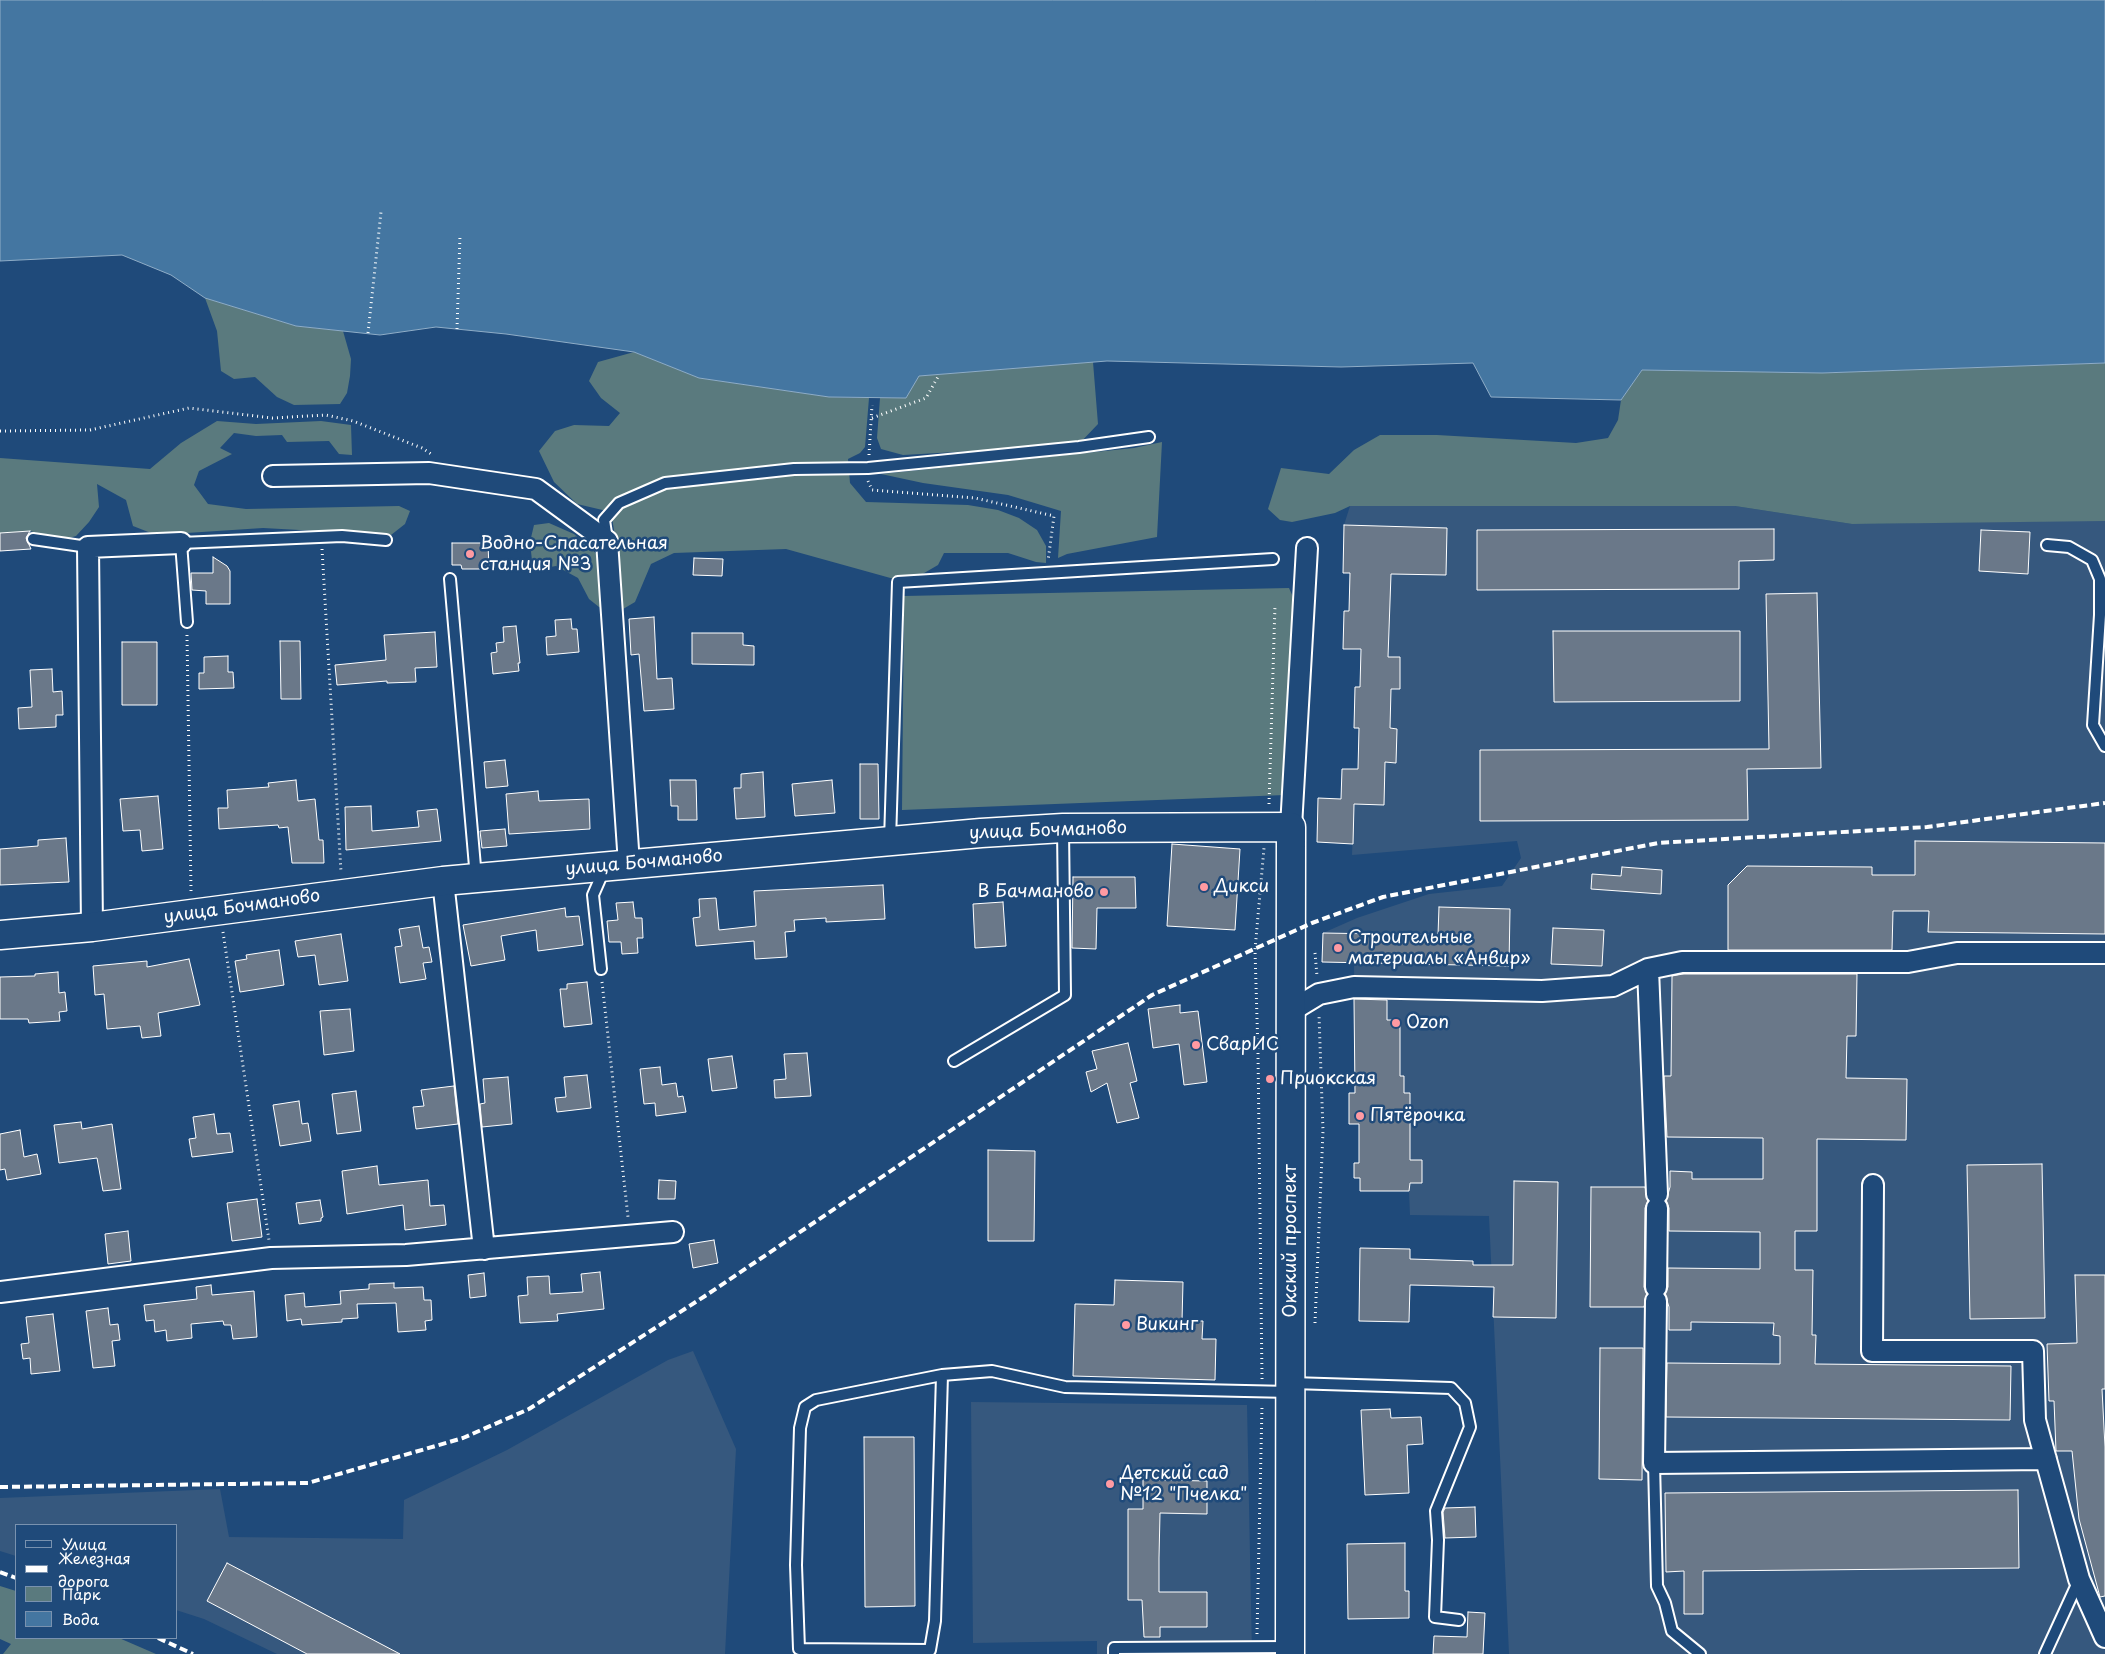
<!DOCTYPE html>
<html>
<head>
<meta charset="utf-8">
<style>
	body { margin:0 }
	#map { position:relative; width:2105px; height:1654px; overflow:hidden; background:#1f4a7a; font-family:"Playpen Sans",sans-serif }
	canvas { display:block }
	.legend { position:absolute; left:15px; top:1524px; width:162px; height:115px; box-sizing:border-box; background:#1f4a7a; border:1px solid #7992af; margin:0; padding:6px 9px; list-style:none; font-size:15px; color:#fff }
	.legend li { display:flex; align-items:center; gap:10px; height:25px }
	.legend b { width:25px; border:1px solid #7992af }
</style>
</head>
<body>
<div id="map">
<canvas width="2105" height="1654"></canvas>
<ul class="legend">
<li><b style="height:6px;background:#1f4a7a"></b>Улица</li>
<li><b style="height:6px;background:#fff"></b>Железная дорога</li>
<li><b style="height:14px;background:#5a7a7e"></b>Парк</li>
<li><b style="height:14px;background:#4476a1"></b>Вода</li>
</ul>
</div>
<script>
const ctx = document.querySelector('canvas').getContext('2d');
ctx.lineJoin = 'round';
function fill(path, color) { ctx.fillStyle = color; ctx.fill(path, 'evenodd'); }
const shape = rows => new Path2D(rows.map(r => 'M' + r).join(''));
function strokePath(path, color, width, dash) { ctx.strokeStyle = color; ctx.lineWidth = width; ctx.lineCap = dash ? 'butt' : 'round'; ctx.setLineDash(dash || []); ctx.stroke(path); }
function write(font, color, halo, rows, align = 'center') {
  ctx.font = font + ' "Playpen Sans",sans-serif'; ctx.lineWidth = 5; ctx.setLineDash([]); ctx.textBaseline = 'middle'; ctx.strokeStyle = halo; ctx.fillStyle = color; for (const [text, x, y, turn = 0] of rows) {
    ctx.save(); ctx.translate(x, y); ctx.rotate((+turn || 0) * Math.PI / 180); ctx.textAlign = isNaN(turn) ? turn : align; if (halo) ctx.strokeText(text, 0, 0); ctx.fillText(text, 0, 0); ctx.restore();
  }
}
const built = shape([
	[1350,506,1735,506,1852,524,2105,520,2105,1654,1509,1654,1489,1216,1410,1215,1409,1191,1360,1191,1360,1178,1354,1178,1354,1163,1359,1162,1359,1124,1349,1124,1349,1093,1360,1093,1360,1076,1355,1077,1354,963,1322,962,1323,933,1357,918,1429,894,1502,886,1521,858,1517,841,1352,855,1354,799,1341,799,1342,769,1358,769,1359,729,1354,728,1355,687,1360,686,1361,649,1349,611,1350,573,1343,573,1344,525],
	[693,1351,736,1449,725,1654,277,1654,204,1619,176,1610,176,1525,16,1525,16,1556,0,1551,0,1498,220,1489,229,1537,403,1539,404,1500,507,1450,668,1360],
	[971,1402,1247,1405,1252,1654,1097,1654,1097,1641,973,1643]
]);
const green = shape([
	[205,298,296,326,343,331,351,359,350,376,347,393,340,404,294,405,277,397,255,377,234,379,221,371,217,331],
	[634,352,699,378,829,397,869,398,865,447,860,453,848,459,850,483,866,502,968,505,998,510,1019,518,1037,530,1046,546,1046,563,1036,562,1008,553,944,553,938,565,919,576,894,579,786,549,674,553,651,564,635,602,618,612,599,607,589,599,578,578,556,566,533,570,530,542,534,525,549,523,574,534,598,555,616,542,611,512,577,504,554,482,539,451,555,431,574,425,609,426,620,413,601,398,589,381,598,362],
	[1093,362,1098,424,1078,445,903,455,881,449,877,438,880,398,906,398,918,376],
	[2105,363,2105,521,1852,524,1735,506,1350,506,1335,513,1292,522,1280,520,1268,509,1281,468,1329,474,1354,450,1380,435,1437,435,1576,443,1608,438,1618,420,1621,400,1642,370,1822,373],
	[217,421,256,424,321,421,351,425,352,455,339,454,329,441,287,442,282,435,256,436,234,433,220,448,232,454,199,471,194,485,208,504,246,509,399,506,410,511,405,524,391,535,263,528,156,535,133,526,126,500,97,484,99,507,89,522,76,536,62,540,30,531,0,533,0,458,150,469,181,443],
	[1162,442,1157,537,1067,554,1058,558,1061,511,1008,495,923,483,881,474,1134,448],
	[1289,588,1297,606,1285,795,902,810,904,596],
	[0,1586,16,1591,16,1638,119,1638,156,1654,3,1654,11,1644,0,1639]
]);
const water = shape([
	[0,0,2105,0,2105,363,1822,373,1642,370,1621,400,1491,397,1473,363,1341,367,1107,361,919,376,906,398,829,397,699,378,634,352,506,334,436,327,380,335,296,326,205,298,171,275,122,255,0,261,0,0]
]);
const building = shape([
	[1344,525,1447,528,1446,575,1391,574,1388,657,1400,657,1400,689,1391,689,1390,728,1397,729,1396,763,1385,762,1384,805,1354,804,1353,844,1317,842,1318,798,1341,799,1342,769,1358,769,1359,728,1354,728,1355,687,1360,687,1361,649,1343,649,1344,611,1349,611,1350,573,1343,573,1344,525],
	[1774,529,1774,560,1739,561,1739,589,1477,590,1477,530,1774,529],
	[1981,530,2030,532,2028,574,1979,571,1981,530],
	[30,531,26,538,31,549,0,551,0,533,30,531],
	[452,543,488,543,489,569,462,569,461,565,452,565,452,543],
	[213,557,227,566,230,571,230,604,206,604,206,591,192,590,191,573,213,573,213,557],
	[694,558,723,559,722,576,693,575,694,558],
	[1817,593,1821,768,1747,769,1748,820,1480,821,1480,750,1769,749,1766,594,1817,593],
	[654,617,657,679,672,678,674,709,644,711,639,654,631,655,629,619,654,617],
	[571,619,572,629,577,629,579,652,547,655,546,637,556,636,555,620,571,619],
	[516,626,520,663,518,663,519,671,493,674,491,653,497,652,496,643,504,642,503,627,516,626],
	[1553,631,1740,631,1740,701,1554,702,1553,631],
	[435,632,437,667,415,668,416,682,387,683,387,681,337,685,335,665,386,660,384,635,435,632],
	[692,633,743,633,743,645,754,646,754,665,692,664,692,633],
	[280,641,300,641,301,699,281,699,280,641],
	[122,642,157,642,157,705,122,705,122,642],
	[228,656,228,672,233,672,234,688,199,689,199,673,204,673,204,657,228,656],
	[52,669,53,692,62,691,63,715,56,715,56,727,19,729,18,708,32,707,30,670,52,669],
	[505,760,508,786,486,788,484,762,505,760],
	[860,764,878,764,879,819,860,819,860,764],
	[763,772,765,817,736,819,734,788,741,788,741,774,763,772],
	[296,780,298,801,315,799,319,840,323,840,324,863,292,863,288,827,279,828,278,825,219,829,218,808,228,808,227,790,269,787,268,783,296,780],
	[670,780,696,780,697,820,678,820,678,806,671,806,670,780],
	[832,780,835,813,795,816,792,784,832,780],
	[538,791,539,801,589,799,590,829,509,834,506,794,538,791],
	[158,796,163,849,142,851,140,830,123,831,120,799,158,796],
	[371,806,372,831,419,827,417,811,437,809,441,841,346,850,345,807,371,806],
	[505,829,507,846,482,848,480,831,505,829],
	[66,838,69,882,0,885,0,849,38,846,38,840,66,838],
	[1915,841,2105,843,2105,934,1928,932,1929,911,1893,911,1892,950,1728,950,1728,885,1747,866,1872,867,1872,875,1915,875,1915,841],
	[1172,844,1240,849,1235,930,1167,926,1172,844],
	[1622,867,1662,870,1661,894,1591,889,1592,874,1621,876,1622,867],
	[1073,877,1135,877,1136,908,1097,908,1096,949,1072,948,1073,877],
	[883,885,885,919,826,922,826,918,794,920,795,931,785,932,787,957,755,959,754,941,696,946,693,918,700,917,699,899,716,898,719,930,756,926,754,891,883,885],
	[633,902,635,918,642,918,643,938,637,938,638,953,622,954,621,942,609,942,607,921,618,920,616,903,633,902],
	[1003,902,1006,946,975,948,973,904,1003,902],
	[1439,907,1510,909,1509,966,1322,962,1323,933,1438,935,1439,907],
	[565,908,566,917,579,916,583,945,538,951,536,930,501,936,505,960,471,966,463,925,565,908],
	[419,926,423,948,429,947,432,962,423,963,426,979,400,983,395,947,402,946,399,929,419,926],
	[1553,928,1604,930,1602,966,1551,964,1553,928],
	[341,934,348,981,319,985,315,955,298,957,295,941,341,934],
	[279,950,284,985,240,992,235,961,247,959,246,955,279,950],
	[189,959,200,1005,158,1013,161,1036,142,1038,140,1026,107,1029,104,994,95,995,93,966,147,961,147,967,189,959],
	[58,972,59,993,65,992,67,1011,59,1012,60,1021,29,1023,28,1019,0,1019,0,977,35,976,35,974,58,972],
	[1683,974,1857,974,1856,1036,1847,1036,1846,1078,1907,1079,1906,1140,1817,1139,1817,1231,1795,1231,1795,1270,1813,1270,1812,1335,1816,1335,1815,1364,2011,1366,2010,1420,1666,1417,1667,1363,1780,1364,1780,1336,1773,1335,1774,1323,1691,1322,1691,1330,1669,1330,1669,1307,1665,1294,1668,1287,1668,1268,1760,1269,1760,1232,1669,1231,1669,1208,1666,1201,1670,1187,1670,1171,1692,1172,1692,1179,1763,1179,1763,1138,1667,1137,1664,1076,1671,1076,1672,976,1683,974],
	[587,982,592,1024,564,1027,560,989,567,989,567,984,587,982],
	[1354,999,1387,1000,1387,1020,1400,1020,1400,1076,1404,1076,1404,1093,1410,1093,1410,1160,1422,1160,1422,1183,1410,1183,1409,1191,1360,1191,1360,1178,1354,1178,1354,1163,1359,1163,1359,1124,1349,1124,1349,1093,1355,1093,1354,999],
	[1180,1005,1180,1013,1198,1011,1207,1082,1184,1085,1179,1044,1153,1048,1148,1009,1180,1005],
	[350,1009,354,1051,324,1055,320,1011,350,1009],
	[1128,1043,1137,1081,1130,1083,1139,1118,1117,1123,1107,1083,1091,1092,1086,1072,1097,1069,1092,1051,1128,1043],
	[807,1053,811,1096,775,1098,774,1080,786,1079,784,1054,807,1053],
	[732,1056,737,1088,712,1091,708,1059,732,1056],
	[660,1067,662,1085,676,1083,678,1097,683,1096,686,1112,656,1116,655,1103,644,1104,640,1069,660,1067],
	[587,1075,591,1108,557,1112,555,1098,566,1097,564,1077,587,1075],
	[508,1077,512,1124,482,1127,480,1104,485,1103,483,1079,508,1077],
	[454,1086,458,1124,416,1129,413,1107,424,1106,421,1090,454,1086],
	[356,1091,361,1131,337,1134,332,1094,356,1091],
	[299,1101,302,1124,308,1123,311,1141,280,1146,273,1105,299,1101],
	[214,1114,217,1134,230,1133,233,1152,192,1157,189,1139,196,1138,193,1117,214,1114],
	[81,1122,82,1129,112,1124,121,1189,103,1191,97,1158,59,1163,54,1125,81,1122],
	[20,1130,24,1157,37,1154,41,1174,7,1180,5,1169,0,1170,0,1134,20,1130],
	[988,1150,1035,1151,1034,1241,988,1241,988,1150],
	[2042,1164,2045,1318,1970,1319,1967,1165,2042,1164],
	[377,1166,379,1185,428,1180,430,1206,444,1205,446,1225,405,1230,403,1205,347,1214,342,1171,377,1166],
	[659,1180,676,1181,675,1199,658,1199,659,1180],
	[1514,1181,1558,1182,1556,1318,1493,1317,1494,1287,1410,1285,1409,1322,1359,1321,1360,1248,1410,1249,1410,1259,1473,1261,1473,1265,1513,1265,1514,1181],
	[1591,1187,1645,1187,1648,1201,1645,1208,1644,1287,1647,1294,1644,1307,1590,1307,1591,1187],
	[257,1199,262,1237,232,1241,227,1203,257,1199],
	[320,1200,323,1217,321,1218,321,1221,299,1224,296,1203,320,1200],
	[128,1231,131,1261,108,1264,105,1234,128,1231],
	[714,1240,718,1263,693,1268,689,1244,714,1240],
	[600,1272,604,1309,557,1314,558,1321,520,1323,518,1296,528,1295,527,1277,549,1276,550,1294,583,1292,581,1274,600,1272],
	[484,1273,486,1296,470,1298,468,1275,484,1273],
	[2075,1275,2105,1275,2105,1389,2102,1389,2105,1447,2105,1596,2100,1597,2079,1519,2072,1451,2056,1451,2054,1401,2049,1401,2047,1344,2077,1343,2075,1275],
	[1115,1280,1183,1282,1182,1321,1203,1321,1202,1339,1216,1339,1215,1380,1073,1376,1075,1304,1114,1305,1115,1280],
	[394,1283,394,1288,423,1287,424,1300,431,1300,432,1320,425,1321,426,1330,398,1332,396,1303,357,1304,358,1318,342,1319,342,1322,302,1325,301,1319,287,1321,285,1295,304,1293,305,1307,341,1304,340,1291,369,1289,369,1284,394,1283],
	[211,1285,212,1295,254,1291,257,1337,233,1339,231,1325,224,1325,223,1321,191,1324,192,1338,167,1341,166,1330,155,1332,154,1320,146,1321,144,1305,197,1299,196,1287,211,1285],
	[108,1308,110,1325,118,1324,120,1340,112,1341,115,1366,93,1368,86,1311,108,1308],
	[53,1314,60,1371,31,1374,30,1358,23,1359,21,1344,29,1343,26,1317,53,1314],
	[1600,1348,1643,1348,1642,1480,1599,1479,1600,1348],
	[1390,1409,1391,1418,1421,1417,1423,1444,1407,1445,1409,1493,1365,1495,1361,1410,1390,1409],
	[864,1437,914,1437,915,1606,865,1607,864,1437],
	[1143,1472,1159,1472,1159,1480,1207,1481,1207,1514,1160,1513,1159,1558,1159,1592,1207,1592,1207,1627,1160,1627,1160,1637,1144,1637,1142,1600,1128,1600,1128,1509,1143,1509,1143,1472],
	[2018,1490,2019,1568,1703,1571,1703,1614,1684,1614,1684,1571,1666,1572,1665,1493,2018,1490],
	[1475,1507,1476,1537,1445,1538,1443,1512,1445,1508,1475,1507],
	[1405,1543,1405,1591,1409,1591,1409,1618,1348,1619,1347,1544,1405,1543],
	[227,1563,400,1654,307,1654,207,1601,227,1563],
	[1468,1612,1485,1613,1483,1654,1433,1654,1434,1636,1467,1637,1468,1612]
]);
const path = shape([
	[457,329,460,235],
	[368,333,381,212],
	[872,418,926,398,939,375],
	[0,431,90,430,189,408,272,418,326,415,353,421,422,448,431,454],
	[869,455,872,405],
	[868,481,872,490,975,498,1054,516,1048,561],
	[322,549,341,872],
	[187,635,191,891],
	[1269,804,1275,605],
	[223,932,269,1240],
	[1315,953,1317,976],
	[602,982,628,1217],
	[1315,1323,1323,1131,1319,1015],
	[1262,1379,1258,1053,1255,950,1264,848],
	[1257,1634,1262,1405]
]);
const lane = shape([
	[33,539,88,547],
	[607,540,604,520,619,503,665,483,794,469,868,468,1079,447,1149,437],
	[2047,545,2069,547,2092,560,2100,579,2100,615,2093,725,2105,746],
	[450,579,476,878],
	[187,622,181,543,342,536,386,540],
	[890,841,898,582,1273,559],
	[601,969,593,895,604,870],
	[954,1061,1065,995,1063,829],
	[942,1375,935,1621,930,1650,799,1649,796,1565,800,1428,805,1407,816,1400,942,1375,992,1371,1065,1387,1290,1392],
	[1292,1383,1451,1388,1465,1403,1470,1427,1436,1511,1438,1540,1435,1617,1459,1620],
	[1654,1463,1657,1586,1665,1603,1672,1631,1700,1654],
	[1114,1654,1114,1648,1289,1647],
	[2045,1654,2079,1580]
]);
const street = shape([
	[273,476,429,473,536,489,607,541,629,864],
	[1291,827,1307,548],
	[443,881,484,1249],
	[92,927,88,547,181,543],
	[1648,969,1657,1194],
	[1291,1011,1319,994,1354,987,1542,991,1613,986,1648,969,1682,962,1908,962,1957,953,2105,953],
	[1873,1185,1872,1351,2033,1351,2035,1420,2079,1579,2105,1637],
	[1656,1287,1657,1208],
	[0,1292,271,1258,406,1255,673,1232],
	[1656,1301,1654,1463,2046,1459]
]);
const secondary = shape([
	[0,935,92,927,443,881,981,833,1063,828,1291,827,1290,1654]
]);
const rail = shape([
	[0,1487,308,1483,463,1438,529,1409,705,1296,1152,995,1312,923,1383,897,1658,843,1927,827,2105,803],
	[0,1572,16,1578],
	[158,1638,193,1654]
]);
const markers = [
	[470,554,5,"#ff9aa2"],
	[1204,887,5,"#ff9aa2"],
	[1104,892,5,"#ff9aa2"],
	[1338,948,5,"#ff9aa2"],
	[1396,1023,5,"#ff9aa2"],
	[1196,1045,5,"#ff9aa2"],
	[1270,1079,5,"#ff9aa2"],
	[1360,1116,5,"#ff9aa2"],
	[1126,1325,5,"#ff9aa2"],
	[1110,1484,5,"#ff9aa2"]
];
const poiNames = [
	["Водно-Спасательная",480,544],
	["станция №3",480,565],
	["Дикси",1214,887],
	["В Бачманово",1094,892,"right"],
	["Строительные",1348,938],
	["материалы «Анвир»",1348,959],
	["Ozon",1406,1023],
	["СварИС",1206,1045],
	["Приокская",1280,1079],
	["Пятёрочка",1370,1116],
	["Викинг",1136,1325],
	["Детский сад",1120,1474],
	["№12 \"Пчелка\"",1120,1495]
];
const streetNames = [
	["улица Бочманово",1048,831,-2],
	["улица Бочманово",644,863,-5],
	["улица Бочманово",242,907,-8],
	["Окский проспект",1291,1241,-90]
];
fill(built, '#36587e');
fill(green, '#5a7a7e');
fill(water, '#4476a1');
strokePath(water, '#8fadc7', 1);
fill(building, '#6a7889');
strokePath(building, '#fff', 1);
strokePath(lane, '#fff', 14);
strokePath(street, '#fff', 24);
strokePath(secondary, '#fff', 31);
strokePath(path, '#fff', 3, [1, 4]);
strokePath(lane, '#1f4a7a', 10);
strokePath(street, '#1f4a7a', 20);
strokePath(secondary, '#1f4a7a', 28);
strokePath(rail, '#fff', 4, [8, 4]);
for (const [x, y, r, color] of markers) { const dot = new Path2D(); dot.arc(x, y, r, 0, 2 * Math.PI); ctx.fillStyle = color; ctx.fill(dot); strokePath(dot, '#1f4a7a', 2); }
write('18px', '#fff', '#1f4a7a', poiNames, 'left');
write('18px', '#fff', '#1f4a7a', streetNames);
</script>
</body>
</html>
